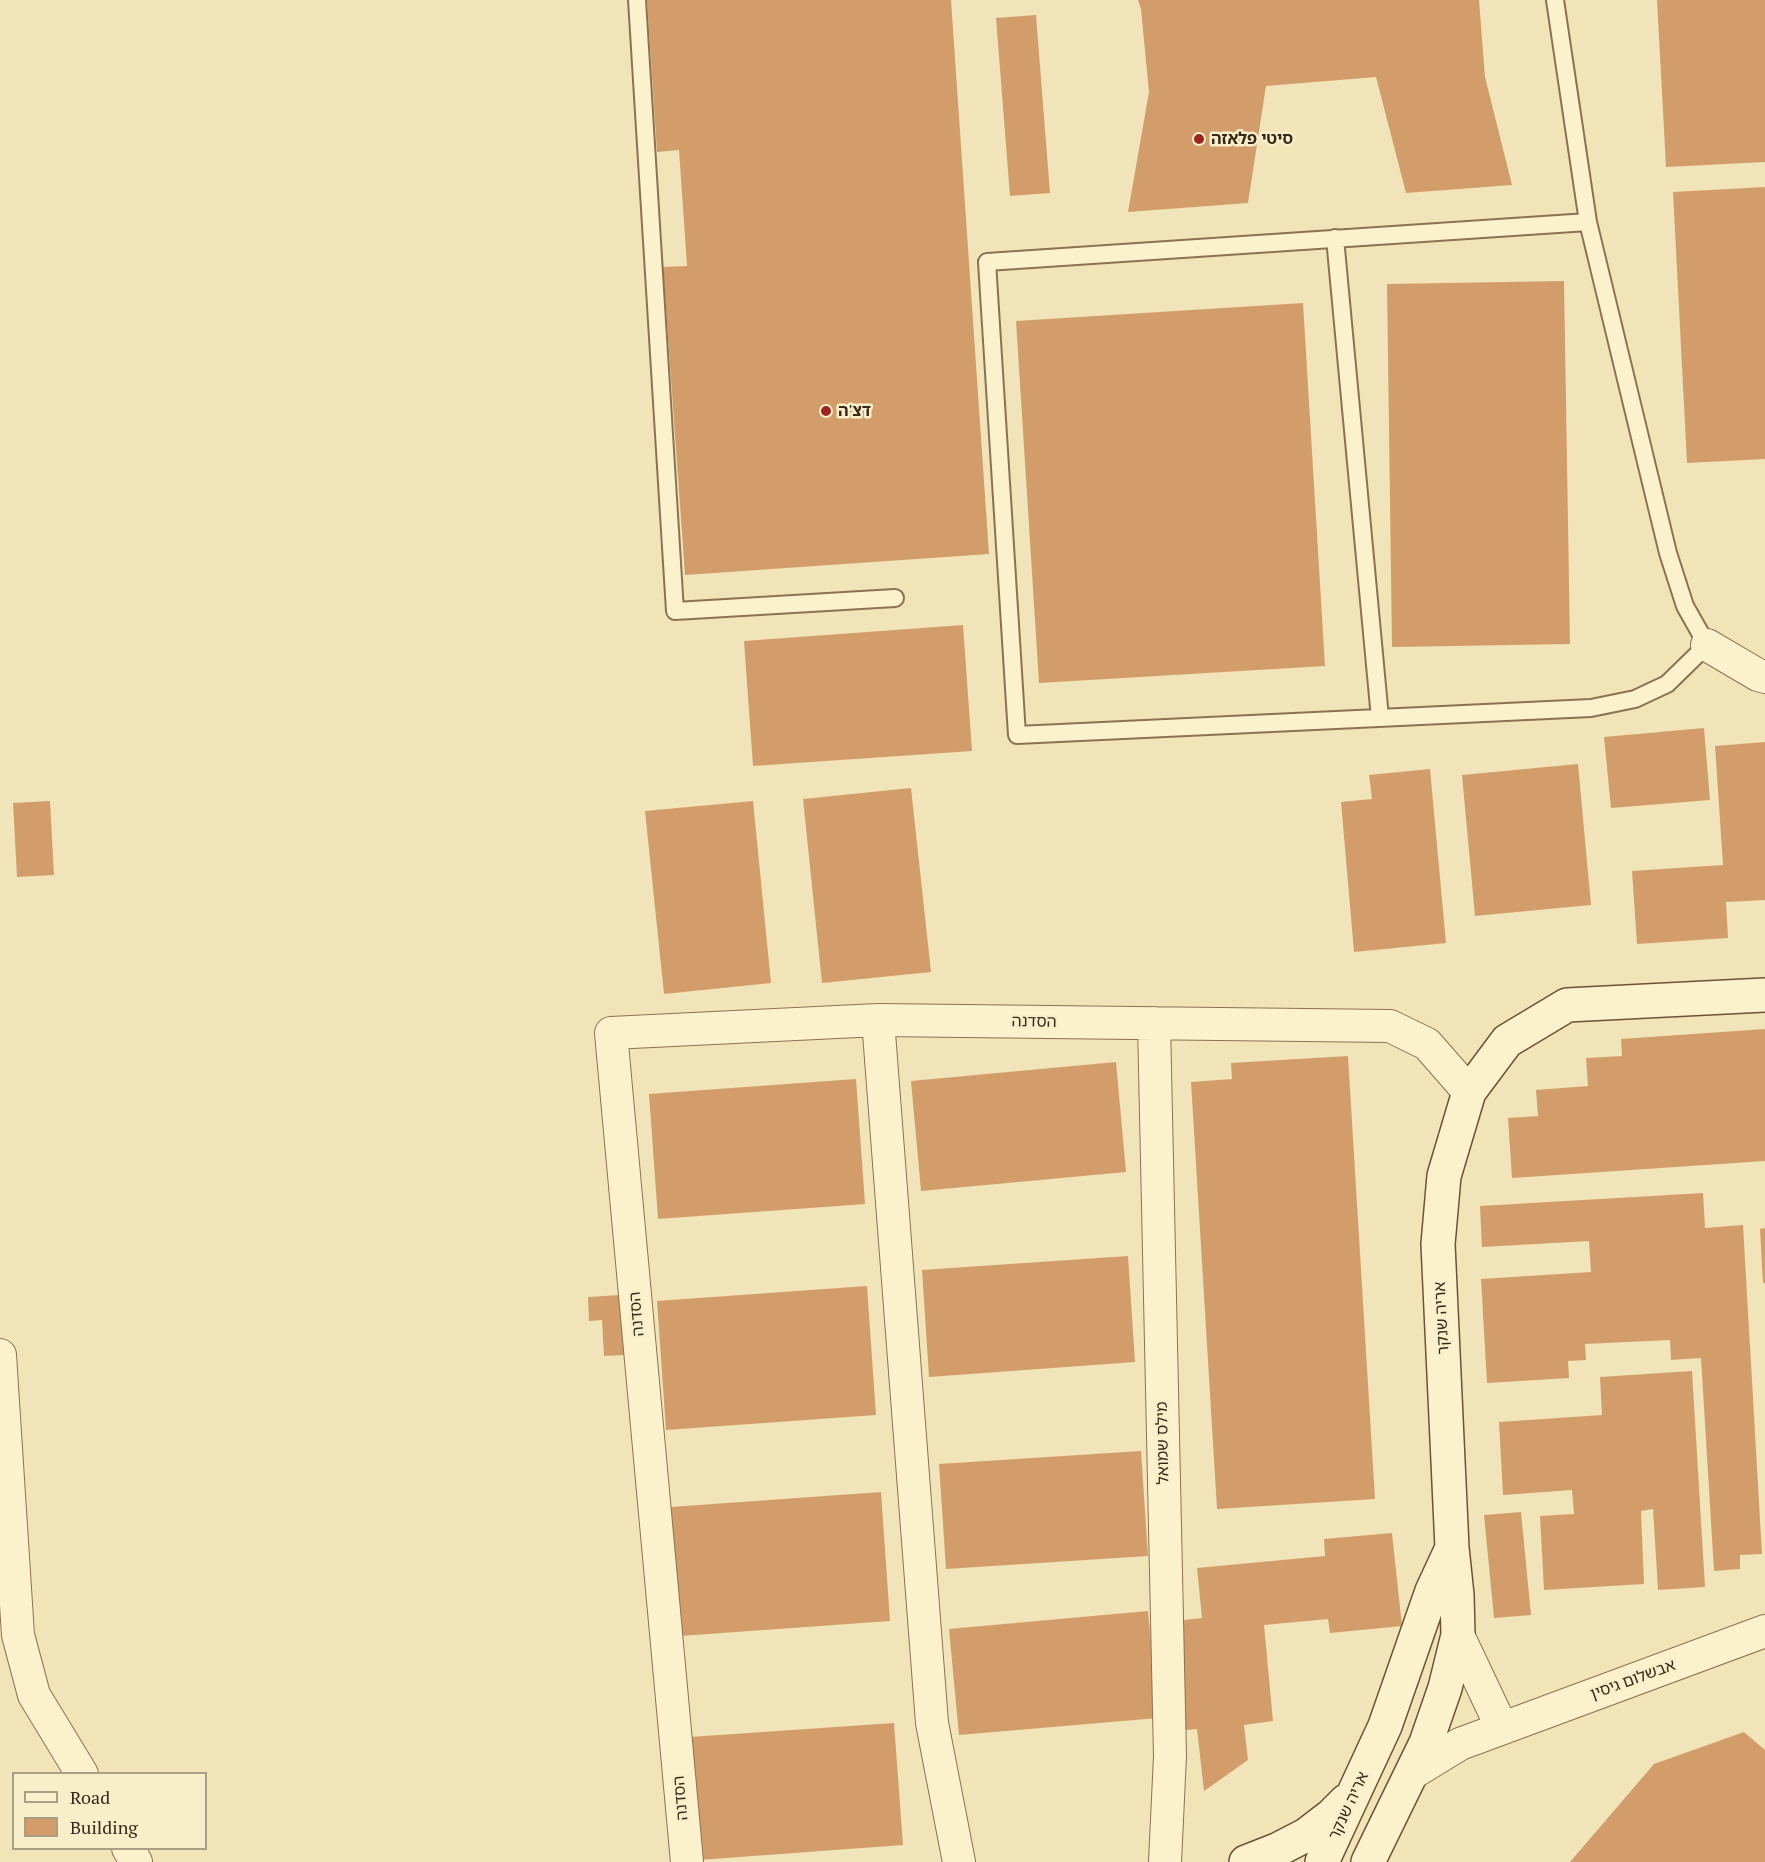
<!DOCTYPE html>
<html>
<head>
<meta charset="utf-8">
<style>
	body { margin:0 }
	#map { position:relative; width:1765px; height:1862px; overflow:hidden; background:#f1e4b9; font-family:"PT Serif",serif }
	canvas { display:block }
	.legend { position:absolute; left:12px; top:1772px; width:195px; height:78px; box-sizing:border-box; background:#f8eec9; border:2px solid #aa9f83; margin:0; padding:8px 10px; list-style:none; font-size:18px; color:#362919 }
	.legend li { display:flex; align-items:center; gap:12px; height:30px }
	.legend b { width:30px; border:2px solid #aa9f83 }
</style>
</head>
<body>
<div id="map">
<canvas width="1765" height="1862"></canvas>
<ul class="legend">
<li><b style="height:8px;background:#fcf1cd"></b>Road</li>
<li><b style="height:16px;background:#d39d6b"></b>Building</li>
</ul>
</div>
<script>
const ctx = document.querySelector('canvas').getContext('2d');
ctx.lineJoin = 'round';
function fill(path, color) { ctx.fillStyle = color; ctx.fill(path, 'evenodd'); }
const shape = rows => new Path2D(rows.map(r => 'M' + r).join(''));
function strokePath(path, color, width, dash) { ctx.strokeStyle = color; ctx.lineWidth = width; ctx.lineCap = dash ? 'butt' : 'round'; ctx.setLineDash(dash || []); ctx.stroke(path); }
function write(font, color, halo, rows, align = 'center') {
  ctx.font = font + ' "PT Serif","Noto Sans Hebrew",serif'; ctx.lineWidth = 5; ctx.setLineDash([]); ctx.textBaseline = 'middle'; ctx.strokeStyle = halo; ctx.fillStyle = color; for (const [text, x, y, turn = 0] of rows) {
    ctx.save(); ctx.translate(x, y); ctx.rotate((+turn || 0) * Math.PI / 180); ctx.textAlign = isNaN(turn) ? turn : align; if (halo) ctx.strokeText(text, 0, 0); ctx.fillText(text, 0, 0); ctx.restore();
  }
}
const building = shape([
	[647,0,951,0,989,554,685,575,663,267,687,266,679,150,657,152],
	[1138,0,1479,0,1485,77,1512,185,1406,193,1376,77,1266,86,1248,203,1128,212,1149,92,1141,9],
	[1657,0,1765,0,1765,162,1666,167],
	[1036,15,1050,193,1010,196,996,18],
	[1765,187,1765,459,1687,463,1673,192],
	[1564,281,1570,644,1392,647,1387,284],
	[1303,303,1325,666,1039,683,1016,321],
	[963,625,972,751,753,766,744,641],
	[1704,728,1710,800,1611,808,1604,737],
	[1765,742,1765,900,1726,902,1728,938,1637,944,1632,871,1723,865,1715,746],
	[1578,764,1591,905,1475,916,1462,775],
	[1430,769,1446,943,1354,952,1341,802,1372,799,1369,775],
	[911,788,931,972,822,983,803,799],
	[50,801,54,875,17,877,13,803],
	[753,801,771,983,664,994,645,811],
	[1765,1029,1765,1161,1512,1178,1508,1118,1538,1116,1536,1090,1588,1086,1586,1058,1622,1056,1621,1039],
	[1348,1056,1375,1499,1217,1509,1191,1082,1232,1079,1231,1063],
	[1116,1062,1126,1172,921,1191,911,1081],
	[856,1079,865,1204,658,1219,649,1094],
	[1703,1193,1705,1228,1743,1225,1762,1554,1740,1555,1740,1569,1714,1571,1701,1358,1671,1360,1670,1340,1585,1344,1586,1360,1568,1361,1569,1378,1487,1383,1481,1279,1591,1272,1589,1241,1482,1247,1480,1206],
	[1765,1228,1765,1283,1763,1283,1760,1229],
	[1128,1256,1135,1362,929,1377,922,1270],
	[867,1286,876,1415,666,1430,657,1301],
	[620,1295,624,1355,604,1356,602,1320,589,1321,588,1297],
	[1692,1371,1705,1587,1658,1590,1653,1509,1641,1511,1644,1584,1544,1590,1540,1516,1574,1514,1572,1490,1503,1495,1499,1422,1602,1415,1600,1377],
	[1141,1451,1148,1556,946,1569,939,1464],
	[881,1492,890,1621,680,1636,671,1507],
	[1521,1512,1531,1615,1494,1618,1484,1515],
	[1392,1533,1402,1626,1330,1633,1328,1619,1264,1625,1273,1721,1244,1725,1248,1760,1204,1791,1197,1729,1186,1730,1175,1621,1202,1618,1197,1568,1325,1556,1324,1539],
	[1148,1611,1158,1718,959,1735,949,1629],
	[894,1723,903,1845,699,1860,690,1737],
	[1744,1732,1765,1750,1765,1862,1570,1862,1654,1764]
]);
const lane = shape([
	[637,0,675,611,895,598],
	[1555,0,1588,222,1668,553,1685,606,1707,645,1667,684,1635,699,1591,708,1017,735,987,262,1588,222],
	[1335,238,1380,718]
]);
const street = shape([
	[1707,645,1758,675,1765,677],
	[878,1020,932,1723,959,1862],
	[1154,1023,1170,1756,1165,1862],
	[0,1355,18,1635,34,1695,82,1774],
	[1458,1635,1502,1728],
	[1411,1774,1460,1744,1765,1631],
	[128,1848,136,1862],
	[687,1862,611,1033,878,1020,1390,1026,1427,1044,1469,1092]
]);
const secondary = shape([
	[1246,1862,1279,1849,1306,1835,1332,1815,1346,1801],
	[1322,1862,1385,1726,1432,1591,1452,1548],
	[1368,1862,1426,1743,1445,1688,1458,1635,1457,1595,1452,1548,1438,1244,1444,1176,1469,1092,1507,1041,1567,1005,1765,995]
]);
const markers = [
	[1199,139,6,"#9d251e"],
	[826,411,6,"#9d251e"]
];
const poiNames = [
	["סיטי פלאזה",1211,139],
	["דצ'ה",838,411]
];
const streetNames = [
	["הסדנה",1034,1022,1],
	["הסדנה",637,1314,-95],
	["אריה שנקר",1442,1318,-93],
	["מילס שמואל",1163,1443,-91],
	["אבשלום גיסין",1633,1680,-20],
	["הסדנה",681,1798,-95],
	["אריה שנקר",1349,1806,-65]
];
fill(building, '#d39d6b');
strokePath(lane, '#897353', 20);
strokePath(street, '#897353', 34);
strokePath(secondary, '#6a5336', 36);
strokePath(lane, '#fcf1cd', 16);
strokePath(street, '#fcf1cd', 32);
strokePath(secondary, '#fcf1cd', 33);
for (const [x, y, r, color] of markers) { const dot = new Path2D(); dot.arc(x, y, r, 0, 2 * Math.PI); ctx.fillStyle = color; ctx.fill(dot); strokePath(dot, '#f8eec9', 2); }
write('bold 16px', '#362919', '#f8eec9', poiNames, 'left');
write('16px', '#362919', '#f8eec9', streetNames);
</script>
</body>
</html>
